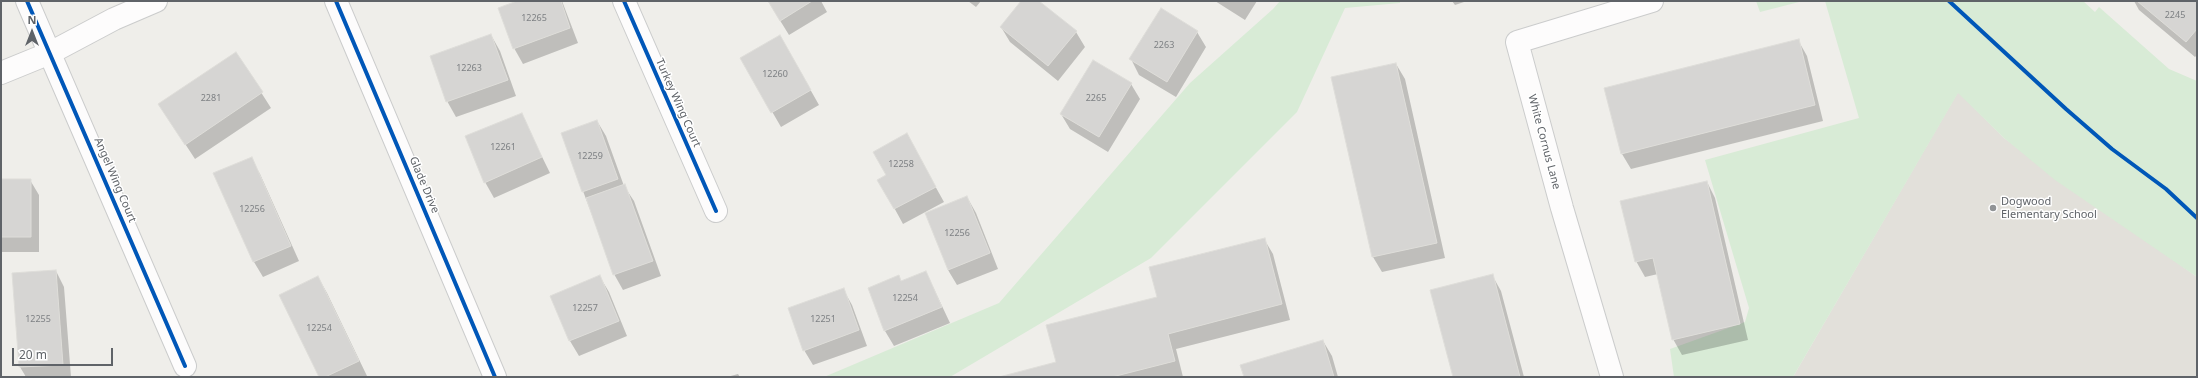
<!DOCTYPE html>
<html>
<head>
<meta charset="utf-8">
<style>
	body { margin:0 }
	#map { position:relative; width:2198px; height:378px; overflow:hidden; background:#efeeea; font-family:"Noto Sans",sans-serif }
	canvas { display:block }
	.frame { position:absolute; inset:0; border:2px solid #5f6368; pointer-events:none }
	.north { position:absolute; left:12px; top:12px; width:40px; height:40px; -webkit-text-stroke:3px #fff; paint-order:stroke; rotate:0deg; font-size:11px; font-weight:700; line-height:16px; text-align:center; color:#5f6368 }
	.north::after { content:''; display:block; margin:auto; width:14px; height:18px; background:#5f6368; clip-path:polygon(50% 0,100% 100%,50% 72%,0 100%) }
	.scale { position:absolute; left:12px; top:348px; width:101px; height:18px; box-sizing:border-box; border:2px solid #5f6368; border-top:0; padding-left:5px; font-size:12px; line-height:14px; white-space:nowrap; color:#5f6368; -webkit-text-stroke:3px #fff; paint-order:stroke }
</style>
</head>
<body>
<div id="map">
<canvas width="2198" height="378"></canvas>
<div class="frame"></div>
<div class="north">N</div>
<div class="scale">20 m</div>
</div>
<script>
const ctx = document.querySelector('canvas').getContext('2d');
ctx.lineJoin = 'round';
function fill(path, color) { ctx.fillStyle = color; ctx.fill(path, 'evenodd'); }
const shape = rows => new Path2D(rows.map(r => 'M' + r).join(''));
function strokePath(path, color, width, dash) { ctx.strokeStyle = color; ctx.lineWidth = width; ctx.lineCap = dash ? 'butt' : 'round'; ctx.setLineDash(dash || []); ctx.stroke(path); }
function write(font, color, halo, rows, align = 'center') {
  ctx.font = font + ' "Noto Sans",sans-serif'; ctx.lineWidth = 3; ctx.setLineDash([]); ctx.textBaseline = 'middle'; ctx.strokeStyle = halo; ctx.fillStyle = color; for (const [text, x, y, turn = 0] of rows) {
    ctx.save(); ctx.translate(x, y); ctx.rotate((+turn || 0) * Math.PI / 180); ctx.textAlign = isNaN(turn) ? turn : align; if (halo) ctx.strokeText(text, 0, 0); ctx.fillText(text, 0, 0); ctx.restore();
  }
}
const education = shape([
	[1958,92,2004,138,2197,277,2197,377,1793,377]
]);
const green = shape([
	[1280,1,1400,1,1400,3,1345,8,1297,112,1151,258,950,377,824,377,999,303,1190,83,1273,9],
	[1756,1,1803,1,1760,12],
	[1825,1,2083,1,2095,12,2099,7,2169,69,2197,81,2197,277,2055,180,2004,138,1958,93,1793,377,1674,377,1670,349,1745,322,1749,308,1705,160,1859,118]
]);
const shadow = shape([
	[520,1,562,1,578,43,523,64,514,48],
	[768,1,821,1,827,12,789,35],
	[968,1,981,1,976,7],
	[1022,1,1038,1,1076,32,1085,47,1058,81,1010,42,1001,27],
	[1215,1,1257,1,1245,20],
	[1452,1,1467,1,1455,5],
	[2134,1,2197,1,2197,55,2195,57,2139,10],
	[1161,10,1197,32,1206,47,1176,97,1139,75,1131,59],
	[491,35,500,51,516,96,456,117,447,101],
	[780,36,819,105,781,127,741,58],
	[1798,40,1807,56,1823,121,1631,169,1622,154],
	[236,53,271,108,195,159,159,104],
	[1396,64,1405,79,1445,258,1382,272,1373,257,1332,78],
	[1131,84,1140,99,1108,152,1070,129,1061,114],
	[521,114,550,173,494,198,485,182],
	[597,121,606,136,624,186,634,201,661,276,623,290,614,274,583,191],
	[915,150,944,202,903,224,879,180,887,176],
	[251,158,260,174,299,261,263,277,254,262,215,174],
	[1,180,30,180,39,195,39,252,1,252],
	[1707,182,1715,198,1748,340,1682,355,1673,339,1658,274,1645,277,1636,261],
	[967,197,976,213,998,269,957,285,948,270],
	[1264,239,1273,254,1290,320,1176,349,1183,377,1001,377,1057,363,1158,297],
	[56,271,64,287,71,377,26,377,20,367,13,274],
	[926,272,950,323,894,346,885,331,869,289,902,282],
	[1492,275,1501,291,1524,377,1454,377],
	[318,277,327,293,367,376,320,377],
	[600,277,609,292,627,336,579,356,570,341],
	[843,289,852,305,867,346,813,365,804,350],
	[1323,341,1332,356,1338,377,1245,377],
	[738,374,740,377,727,377]
]);
const building = shape([
	[517,1,561,1,570,28,513,49,498,8,517,1],
	[768,1,812,1,780,21,768,1],
	[1021,1,1039,1,1077,31,1048,66,1000,27,1021,1],
	[2137,1,2197,1,2197,29,2186,42,2137,1],
	[1161,8,1198,31,1167,82,1129,59,1161,8],
	[491,34,508,80,446,102,430,56,491,34],
	[780,35,811,90,771,113,740,58,780,35],
	[1799,39,1815,105,1621,154,1604,88,1799,39],
	[236,52,263,92,185,145,158,104,236,52],
	[1093,60,1132,83,1099,137,1060,114,1093,60],
	[1396,63,1437,243,1372,257,1331,77,1396,63],
	[522,113,542,157,484,183,465,136,522,113],
	[597,120,618,179,582,192,561,133,597,120],
	[907,133,936,187,894,209,877,180,886,175,873,152,907,133],
	[252,157,291,246,253,262,213,173,252,157],
	[1,179,31,179,31,237,1,237,1,179],
	[1707,181,1740,324,1672,340,1653,258,1635,262,1620,201,1707,181],
	[625,184,653,261,613,275,586,198,625,184],
	[967,196,990,253,948,270,925,213,967,196],
	[1265,238,1282,304,1168,334,1175,361,1112,377,999,377,1056,362,1046,325,1157,297,1149,267,1265,238],
	[56,270,63,365,19,367,12,273,56,270],
	[926,271,942,307,884,331,868,288,899,275,901,281,926,271],
	[1493,274,1520,377,1453,377,1430,290,1493,274],
	[600,275,619,321,569,341,550,296,600,275],
	[318,276,359,361,325,377,319,377,279,295,318,276],
	[844,288,859,330,803,351,788,308,844,288],
	[1323,340,1334,377,1244,377,1240,365,1323,340]
]);
const minor = shape([
	[27,1,185,366],
	[336,1,495,377],
	[624,1,716,211],
	[1,73,50,53,114,19,156,1],
	[1612,377,1562,208,1517,42,1652,1]
]);
const cycleway = shape([
	[27,1,185,366],
	[336,1,495,377],
	[624,1,716,211],
	[1949,1,2066,109,2112,149,2166,189,2197,218]
]);
const markers = [
	[1993,208,4,"#919496"]
];
const numberNames = [
	["2245",2175,15],
	["12265",534,18],
	["2263",1164,45],
	["12263",469,68],
	["12260",775,74],
	["2281",211,98],
	["2265",1096,98],
	["12261",503,147],
	["12259",590,156],
	["12258",901,164],
	["12256",252,209],
	["12256",957,233],
	["12254",905,298],
	["12257",585,308],
	["12255",38,319],
	["12251",823,319],
	["12254",319,328]
];
const streetNames = [
	["Turkey Wing Court",678,103,66],
	["White Cornus Lane",1544,142,75],
	["Angel Wing Court",115,180,67],
	["Glade Drive",424,185,67]
];
const poiNames = [
	["Dogwood",2001,202],
	["Elementary School",2001,215]
];
fill(education, '#e2e0da');
fill(green, '#d8ebd6');
fill(shadow, '#0003');
fill(building, '#d6d5d3');
strokePath(building, '#deddd9', 1);
strokePath(minor, '#cbcccc', 24);
strokePath(minor, '#fdfcfc', 22);
strokePath(cycleway, '#0057b8', 4);
for (const [x, y, r, color] of markers) { const dot = new Path2D(); dot.arc(x, y, r, 0, 2 * Math.PI); ctx.fillStyle = color; ctx.fill(dot); strokePath(dot, '#fff', 1.5); }
write('9px', '#7e8184', null, numberNames);
write('11px', '#5f6368', '#fff', streetNames);
write('11px', '#5f6368', '#fff', poiNames, 'left');
</script>
</body>
</html>
